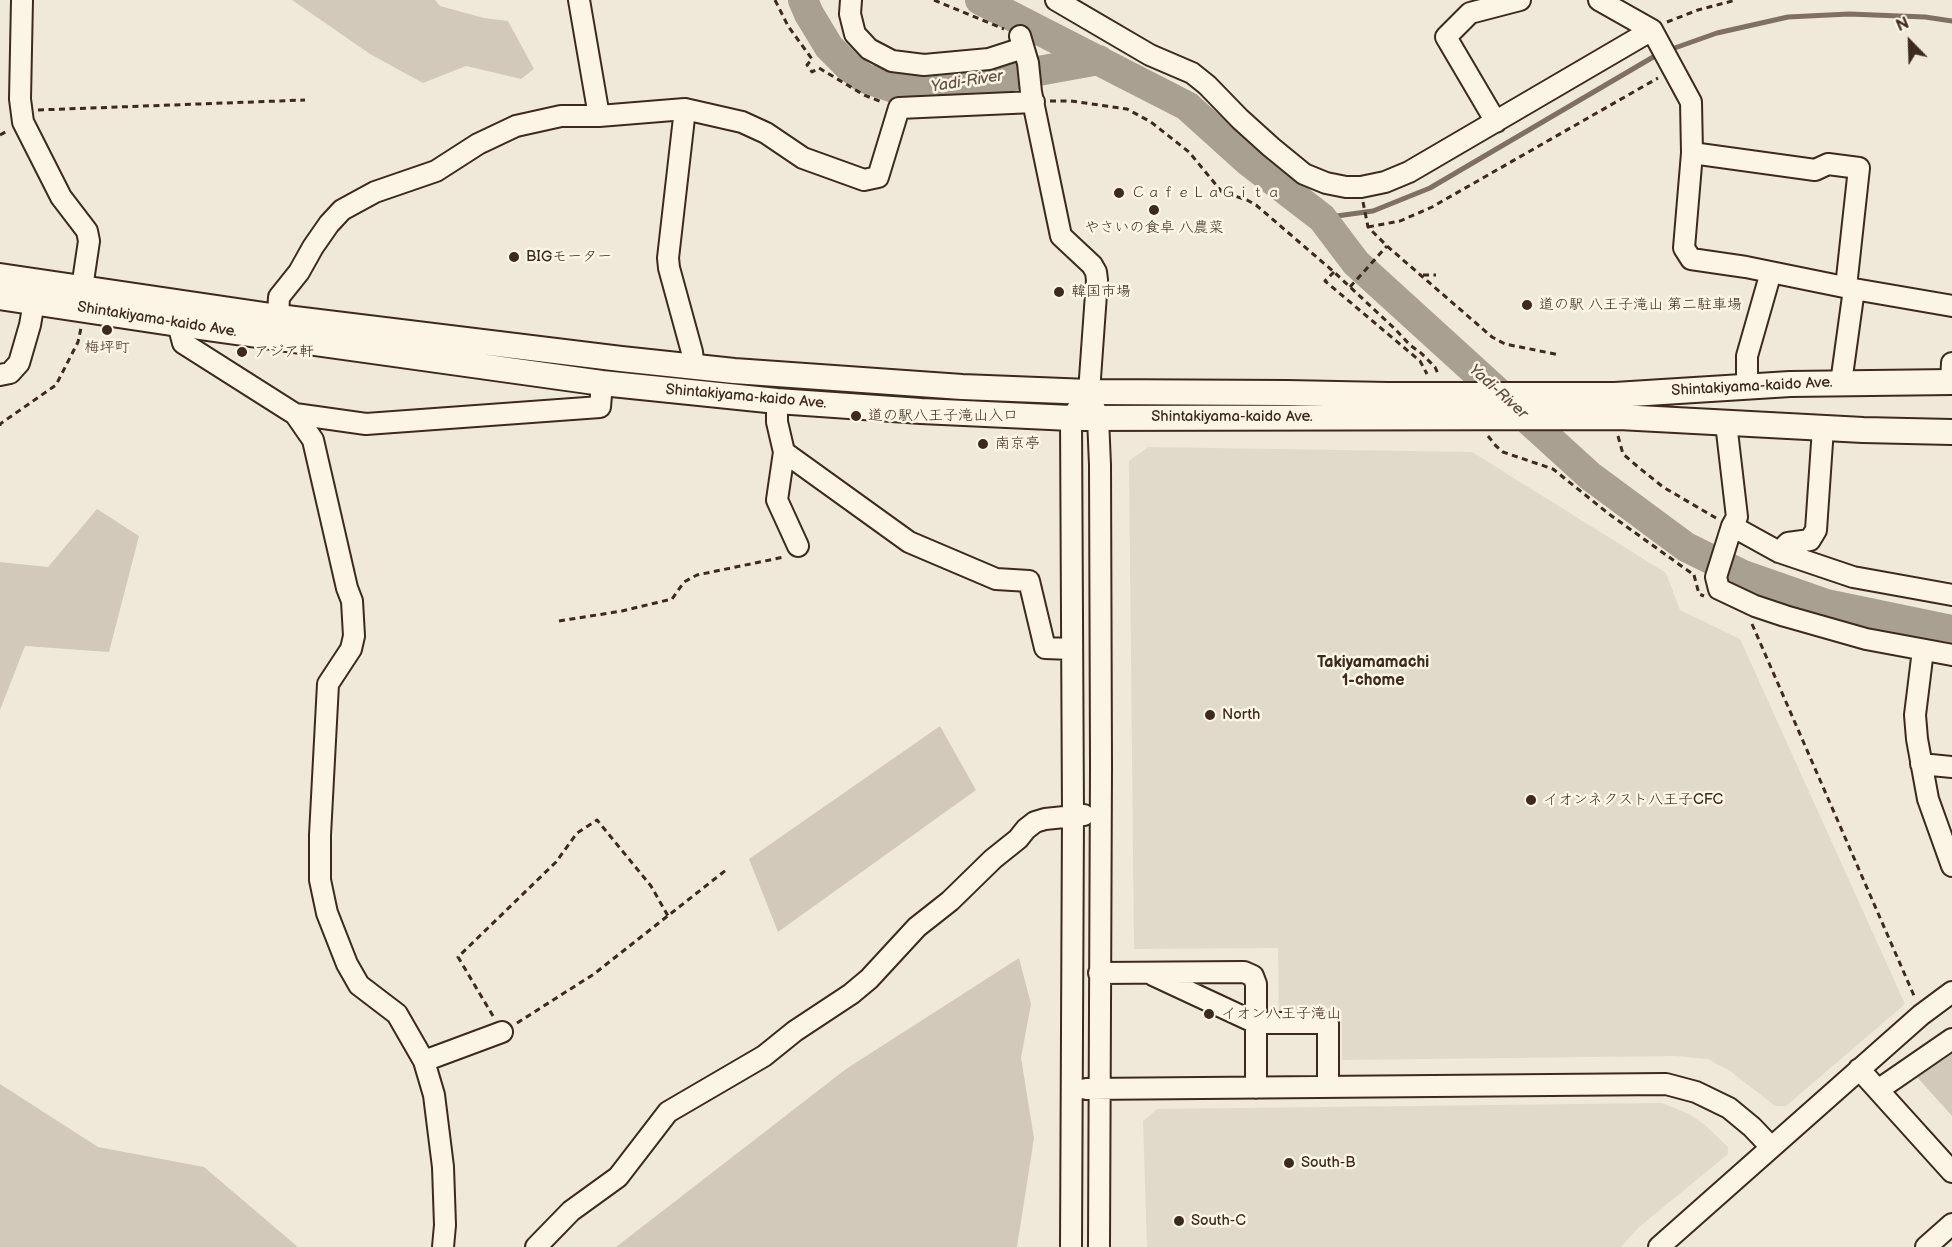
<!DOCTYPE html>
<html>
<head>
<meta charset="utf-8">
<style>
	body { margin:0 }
	#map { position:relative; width:1952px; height:1247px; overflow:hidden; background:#f0e9d9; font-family:"Balsamiq Sans",sans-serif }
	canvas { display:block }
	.north { position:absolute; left:1880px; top:12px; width:60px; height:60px; -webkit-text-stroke:4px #fcf5e5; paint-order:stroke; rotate:337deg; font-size:16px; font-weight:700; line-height:24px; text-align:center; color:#3b2a1e }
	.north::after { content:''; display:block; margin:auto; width:21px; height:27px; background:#3b2a1e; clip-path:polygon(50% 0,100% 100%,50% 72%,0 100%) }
</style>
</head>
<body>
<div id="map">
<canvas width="1952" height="1247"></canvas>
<div class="north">N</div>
</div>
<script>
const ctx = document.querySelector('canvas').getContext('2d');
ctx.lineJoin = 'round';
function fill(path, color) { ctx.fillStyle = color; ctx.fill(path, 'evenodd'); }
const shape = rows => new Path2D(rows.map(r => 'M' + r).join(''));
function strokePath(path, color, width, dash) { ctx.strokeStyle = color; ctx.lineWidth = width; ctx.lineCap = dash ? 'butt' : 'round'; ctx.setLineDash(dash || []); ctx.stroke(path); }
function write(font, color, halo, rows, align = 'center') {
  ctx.font = font + ' "Balsamiq Sans","Klee One",sans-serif'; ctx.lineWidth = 5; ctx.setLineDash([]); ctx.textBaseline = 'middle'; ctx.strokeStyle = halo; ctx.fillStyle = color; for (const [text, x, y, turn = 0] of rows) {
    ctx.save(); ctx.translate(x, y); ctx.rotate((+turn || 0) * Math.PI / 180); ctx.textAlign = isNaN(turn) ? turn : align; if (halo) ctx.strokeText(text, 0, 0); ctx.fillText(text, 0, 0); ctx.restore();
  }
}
const built = shape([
	[1148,447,1472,452,1666,573,1680,610,1740,639,1905,1004,1786,1106,1775,1106,1730,1071,1708,1059,1675,1056,1342,1060,1342,1015,1279,1015,1278,948,1134,949,1129,461],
	[1662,1103,1689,1114,1705,1125,1728,1147,1728,1154,1638,1228,1621,1247,1147,1247,1143,1121,1157,1109]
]);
const green = shape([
	[292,0,435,0,440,6,484,18,508,21,534,69,521,79,466,66,423,83,370,54],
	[97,509,139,536,109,652,25,646,0,710,0,562,48,567],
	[940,726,976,790,778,932,749,859],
	[1019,958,1031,1004,1021,1058,1034,1138,1017,1247,616,1247,846,1069],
	[1952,1032,1952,1116,1917,1077,1919,1056],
	[0,1084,98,1147,204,1167,298,1247,0,1247]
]);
const stream = shape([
	[1669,50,1717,33,1788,17,1849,14,1925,17,1952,21],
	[1322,218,1373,211,1430,188,1660,53]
]);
const river = shape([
	[803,0,809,14,829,47,848,66,864,78,897,89,939,89,1099,60],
	[980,0,1187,106,1248,161,1322,218,1356,263,1590,476,1686,547,1743,575,1826,604,1952,630]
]);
const path = shape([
	[775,0,788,26,812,59,807,65,812,72,819,68,864,95,882,102],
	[934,0,1004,29],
	[1667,22,1698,10,1736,0],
	[1050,101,1071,101,1127,109,1151,122,1189,152,1222,192,1247,200,1256,205,1334,272,1395,329,1410,345,1421,353,1435,367,1439,376],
	[38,110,305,100],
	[0,135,9,130],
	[1363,202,1368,227,1387,246,1492,337,1505,344,1560,355],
	[1368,227,1400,221,1432,207,1658,78],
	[1334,272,1325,281,1420,361,1427,374],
	[1423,275,1436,275],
	[1350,287,1387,246],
	[0,426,0,424,56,385,78,342,81,328],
	[1488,436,1496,446,1503,452,1553,469,1609,514,1694,575],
	[1618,436,1623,454,1637,466,1663,487,1716,518],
	[1694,575,1699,594,1704,596],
	[559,621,622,611,672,599,684,582,697,575,784,557],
	[1752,624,1915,998],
	[493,1016,458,957,556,862,577,833,597,820,651,886,668,916],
	[517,1023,594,974,726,870]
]);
const minor = shape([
	[22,0,20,99,23,122,61,197,87,231,89,241,82,288],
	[579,0,599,116],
	[851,0,850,14,855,34,869,49,892,61,924,65,989,59,1023,48],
	[1056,0,1150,55,1192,73,1207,85,1240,119,1271,147,1304,174,1326,183,1346,187,1361,187,1385,182,1409,172,1652,30],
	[1599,0,1652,30,1691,102,1692,153,1684,248,1691,259,1746,267,1854,289,1952,306],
	[1020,36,1028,63,1031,92,1061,236,1092,265,1096,272,1097,280,1089,392,1098,418,1100,465,1101,766,1099,1247],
	[685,109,668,258,669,268,692,352,694,367],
	[1496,122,1446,37,1470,13,1520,0],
	[1692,153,1815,170,1828,164,1859,168,1846,287],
	[278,317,279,297,299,272,313,247,329,224,342,210,375,192,436,171,478,144,516,126,561,116,599,116,685,109,742,122,766,133,803,158,864,180,878,177,899,108,1034,102],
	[178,324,183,343,287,409,295,414,366,424,600,407,602,383],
	[0,375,10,373,19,363,30,325,34,302],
	[1951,382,1952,363],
	[1841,383,1854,289],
	[1747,386,1747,356,1771,272],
	[777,401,777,422,784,452,909,542,996,579,1029,581,1045,648,1072,649],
	[295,414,313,440,347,588,352,601,354,636,351,649,328,684,320,835,320,880,327,913,347,964,359,985,397,1014,424,1061,434,1095,443,1167,445,1225,443,1247],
	[1726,423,1737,517,1732,526,1716,577,1719,589,1755,606,1785,616,1866,639,1952,655],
	[784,452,777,500,798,546],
	[1732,526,1779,552,1853,577,1952,595],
	[1779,552,1788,543,1810,540,1816,530,1823,428],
	[1923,650,1915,715,1917,739,1928,799,1952,866],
	[1921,764,1952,767],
	[1099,973,1244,972,1253,976,1256,984,1256,1088],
	[1153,975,1256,1023,1328,1023,1328,1087],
	[424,1061,502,1032],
	[1859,1069,1952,1172],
	[1086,1089,1666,1084,1696,1092,1729,1108,1752,1127,1771,1147],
	[1878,1090,1952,1039],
	[536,1247,571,1211,618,1177,668,1112,764,1056,795,1031,851,994,869,979,917,927,950,901,993,859,1018,839,1026,829,1035,822,1045,819,1084,815],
	[1071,1247,1073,815,1071,418,1079,407],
	[1659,1247,1921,1015,1952,992],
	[1926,1247,1952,1224]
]);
const major = shape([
	[0,276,278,317,621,359,734,371,962,387,1089,392,1287,393,1388,395,1615,395,1790,384,1952,382],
	[0,297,178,324,602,383,777,401,921,411,1071,418,1619,417,1863,430,1952,432]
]);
const markers = [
	[1119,193,6,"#3b2a1e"],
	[1154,210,6,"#3b2a1e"],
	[514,257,6,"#3b2a1e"],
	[1059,292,6,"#3b2a1e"],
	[1527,305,6,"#3b2a1e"],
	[107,330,6,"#3b2a1e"],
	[242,352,6,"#3b2a1e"],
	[856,416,6,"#3b2a1e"],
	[983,444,6,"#3b2a1e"],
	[1210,715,6,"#3b2a1e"],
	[1531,800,6,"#3b2a1e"],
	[1209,1014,6,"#3b2a1e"],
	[1289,1163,6,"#3b2a1e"],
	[1179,1221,6,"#3b2a1e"]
];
const poiNames = [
	["ＣａｆｅＬａＧｉｔａ",1131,193],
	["やさいの食卓 八農菜",1154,228,"center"],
	["BIGモーター",526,257],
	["韓国市場",1071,292],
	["道の駅 八王子滝山 第二駐車場",1539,305],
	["梅坪町",107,348,"center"],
	["アジア軒",254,352],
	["道の駅八王子滝山入口",868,416],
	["南京亭",995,444],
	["North",1222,715],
	["イオンネクスト八王子CFC",1543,800],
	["イオン八王子滝山",1221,1014],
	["South-B",1301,1163],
	["South-C",1191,1221]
];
const streetNames = [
	["Shintakiyama-kaido Ave.",157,320,9],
	["Shintakiyama-kaido Ave.",1752,387,-3],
	["Shintakiyama-kaido Ave.",746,397,5],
	["Shintakiyama-kaido Ave.",1232,417]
];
const waterNames = [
	["Yadi-River",967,82,-9],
	["Yadi-River",1498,392,42]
];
const neighbourhoodNames = [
	["Takiyamamachi",1373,663],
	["1-chome",1373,681]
];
fill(built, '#e1d9c9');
fill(green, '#d2c9ba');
strokePath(stream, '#7e7163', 5);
strokePath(river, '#aaa091', 30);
strokePath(minor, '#3b2a1e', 24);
strokePath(major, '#3b2a1e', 28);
strokePath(path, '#3b2a1e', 3, [6, 4.5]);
strokePath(minor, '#fcf5e5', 20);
strokePath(major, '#fcf5e5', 24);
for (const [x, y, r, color] of markers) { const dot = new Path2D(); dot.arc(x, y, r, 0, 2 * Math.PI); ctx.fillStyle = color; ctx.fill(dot); strokePath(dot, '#fcf5e5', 2); }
write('15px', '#3b2a1e', '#fcf5e5', poiNames, 'left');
write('15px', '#3b2a1e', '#fcf5e5', streetNames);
write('italic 16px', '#625346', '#fcf5e5', waterNames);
write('bold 16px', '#3b2a1e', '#fcf5e5', neighbourhoodNames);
</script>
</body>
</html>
